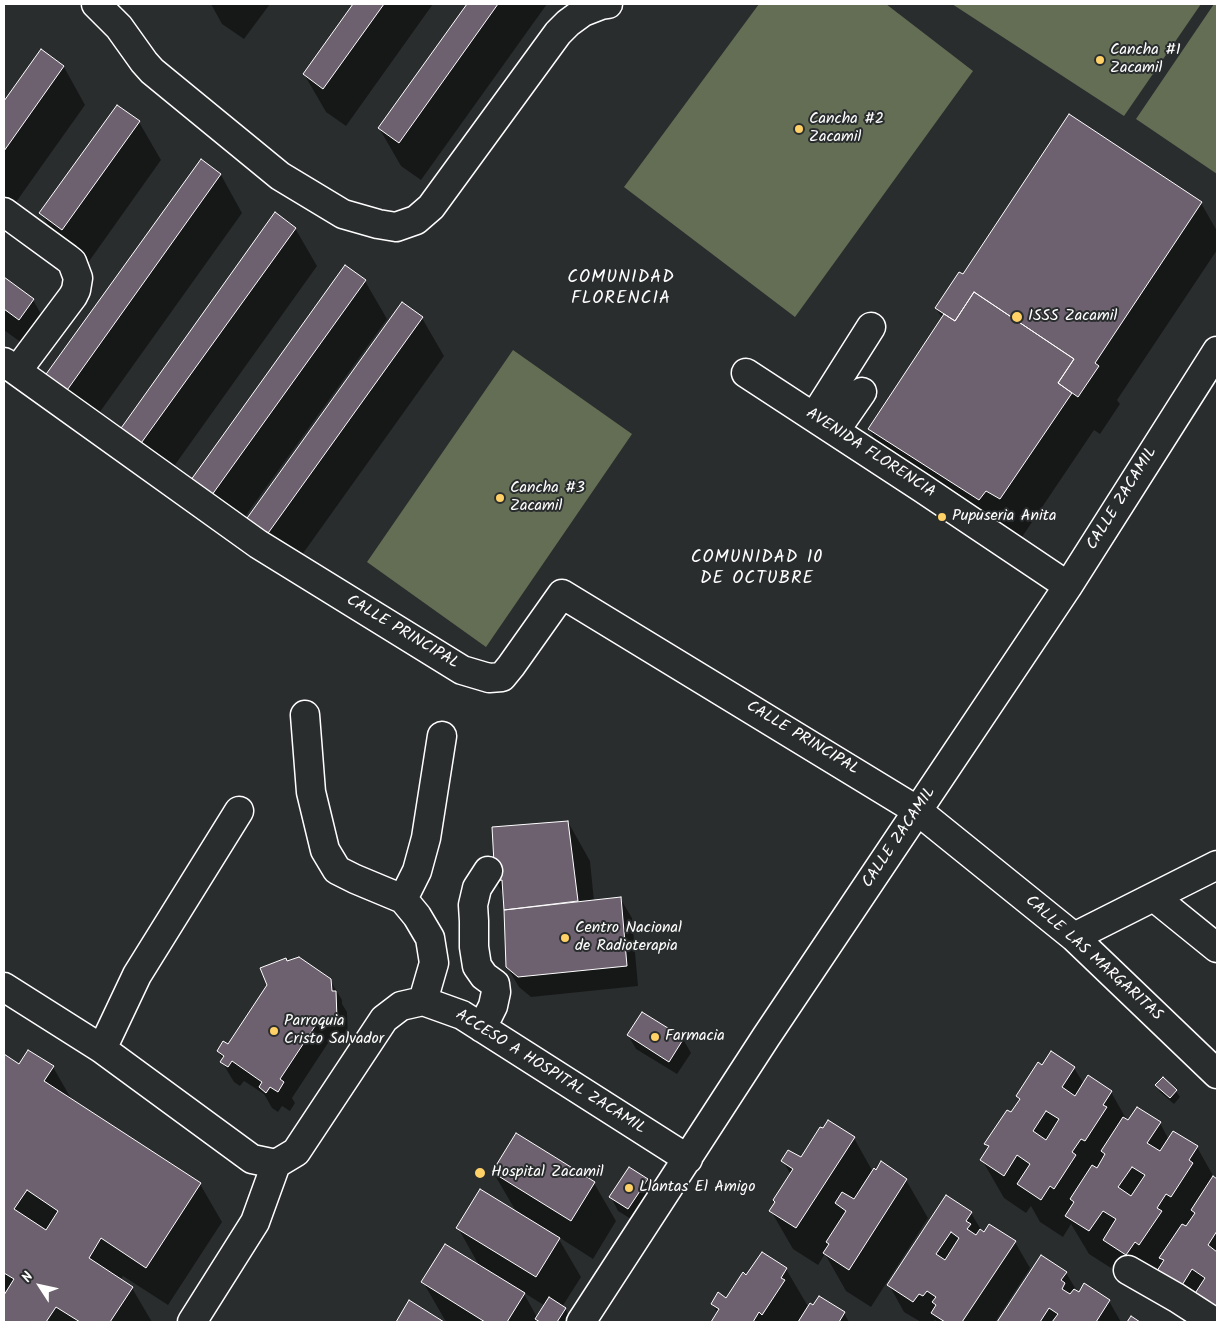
<!DOCTYPE html>
<html>
<head>
<meta charset="utf-8">
<style>
	body { margin:0 }
	#map { position:relative; width:1221px; height:1326px; overflow:hidden; background:#2a2d2e; font-family:Kalam,sans-serif }
	canvas { display:block }
	.frame { position:absolute; inset:0; border:5px solid #fff; pointer-events:none }
	.north { position:absolute; left:15px; top:1261px; width:50px; height:50px; -webkit-text-stroke:4px #2a2d2e; paint-order:stroke; rotate:305deg; font-size:14px; font-weight:700; line-height:20px; text-align:center; color:#fff }
	.north::after { content:''; display:block; margin:auto; width:18px; height:22px; background:#fff; clip-path:polygon(50% 0,100% 100%,50% 72%,0 100%) }
</style>
</head>
<body>
<div id="map">
<canvas width="1221" height="1326"></canvas>
<div class="frame"></div>
<div class="north">N</div>
</div>
<script>
const ctx = document.querySelector('canvas').getContext('2d');
ctx.lineJoin = 'round';
function fill(path, color) { ctx.fillStyle = color; ctx.fill(path, 'evenodd'); }
const shape = rows => new Path2D(rows.map(r => 'M' + r).join(''));
function strokePath(path, color, width, dash) { ctx.strokeStyle = color; ctx.lineWidth = width; ctx.lineCap = dash ? 'butt' : 'round'; ctx.setLineDash(dash || []); ctx.stroke(path); }
function write(font, color, halo, rows, align = 'center') {
  ctx.font = font + ' Kalam,sans-serif'; ctx.lineWidth = 4; ctx.setLineDash([]); ctx.textBaseline = 'middle'; ctx.strokeStyle = halo; ctx.fillStyle = color; for (const [text, x, y, turn = 0] of rows) {
    ctx.save(); ctx.translate(x, y); ctx.rotate((+turn || 0) * Math.PI / 180); ctx.textAlign = isNaN(turn) ? turn : align; if (halo) ctx.strokeText(text, 0, 0); ctx.fillText(text, 0, 0); ctx.restore();
  }
}
const green = shape([
	[759,4,886,4,973,71,795,317,624,187],
	[952,4,1201,4,1124,116],
	[1214,4,1217,4,1217,174,1136,119],
	[513,350,632,434,486,647,367,562]
]);
const shadow = shape([
	[211,4,270,4,244,39,222,24],
	[354,4,433,4,346,126,326,112,304,74],
	[468,4,547,4,421,180,401,166,379,128],
	[42,51,64,67,85,105,9,212,4,208,4,104],
	[139,122,161,160,85,267,63,251,41,213],
	[221,175,242,213,87,430,45,377],
	[1201,203,1217,231,1217,250,1117,400,1120,404,1100,434,1094,430,1022,537,1008,528,1001,538,891,467,869,429,942,318,936,308,963,276],
	[295,228,317,266,162,483,120,431],
	[4,279,33,300,55,338,41,357,4,330],
	[365,281,387,319,231,536,190,484],
	[422,318,444,356,289,573,247,521],
	[568,822,590,861,594,901,620,898,632,918,638,986,531,997,519,987,507,967,504,895,496,881],
	[287,963,330,980,342,1000,342,1004,347,1012,348,1039,330,1040,292,1098,295,1103,290,1111,282,1106,278,1112,272,1108,264,1094,244,1081,240,1086,234,1082,222,1062,223,1060,218,1051,228,1046],
	[628,1035,683,1039,691,1053,677,1074,636,1049],
	[4,1056,19,1066,53,1067,72,1100,200,1184,222,1222,168,1305,123,1276,120,1280,132,1288,152,1322,4,1322],
	[1043,1066,1074,1068,1084,1084,1111,1092,1128,1122,1160,1123,1169,1140,1197,1147,1215,1179,1217,1181,1217,1322,1126,1278,1116,1261,1111,1268,1089,1254,1071,1224,1063,1237,1040,1222,1031,1206,1026,1213,1004,1198,982,1160,989,1149,986,1144,1011,1114,1020,1101,1017,1096],
	[1163,1079,1176,1091,1180,1097,1174,1104,1160,1092,1157,1086],
	[516,1135,594,1183,616,1221,593,1259,557,1236,581,1277,562,1307,565,1309,569,1315,564,1322,448,1322,445,1320,423,1282,480,1267,458,1228,517,1213,493,1172],
	[523,1292,545,1306,537,1317],
	[854,1138,873,1172,906,1180,928,1218,871,1307,846,1291,825,1254,818,1265,793,1249,771,1211,791,1175,783,1161,801,1159],
	[647,1180,655,1193,636,1222,618,1211,611,1197],
	[971,1213,983,1233,1015,1242,1030,1268,995,1322,938,1322,935,1320,933,1322,921,1322,904,1312,889,1285],
	[762,1254,786,1269,809,1308,813,1307,820,1297,844,1313,849,1322,712,1322,718,1313,712,1304,727,1299,747,1277],
	[1041,1257,1066,1273,1079,1294,1084,1285,1109,1301,1121,1322,998,1322]
]);
const building = shape([
	[353,4,384,4,323,89,303,74,353,4],
	[467,4,498,4,399,143,378,128,467,4],
	[41,49,64,66,4,151,4,101,41,49],
	[117,105,140,121,62,230,39,213,117,105],
	[1069,114,1202,202,1095,363,1099,366,1078,397,1058,383,1074,359,974,292,955,321,935,308,959,272,963,274,1069,114],
	[201,159,221,174,65,393,44,377,201,159],
	[275,212,296,228,139,446,119,431,275,212],
	[345,265,366,280,209,499,188,484,345,265],
	[4,277,34,299,19,320,4,309,4,277],
	[974,292,1074,359,1058,383,1072,393,1000,499,986,491,979,500,868,429,944,314,955,321,974,292],
	[402,302,423,317,266,536,245,521,402,302],
	[568,821,578,901,504,910,502,880,495,881,492,827,568,821],
	[621,897,627,966,518,977,506,967,504,910,621,897],
	[299,957,331,979,332,991,336,991,337,1019,319,1020,280,1079,284,1082,278,1092,270,1087,266,1093,259,1087,262,1082,232,1061,228,1067,220,1062,224,1056,217,1051,223,1041,228,1044,267,985,260,968,286,958,287,961,299,957],
	[642,1012,684,1038,669,1062,627,1035,642,1012],
	[28,1050,54,1066,44,1081,201,1183,146,1268,101,1238,89,1258,133,1287,110,1322,80,1322,56,1307,46,1322,4,1322,4,1295,14,1279,4,1273,4,1054,19,1064,28,1050],
	[27,1190,58,1211,46,1230,14,1209,27,1190],
	[1051,1051,1075,1067,1062,1087,1075,1096,1088,1075,1112,1091,1103,1105,1107,1107,1085,1141,1081,1139,1072,1152,1076,1155,1054,1189,1050,1186,1041,1200,1017,1184,1030,1164,1017,1155,1004,1176,980,1160,989,1146,984,1144,1007,1110,1011,1112,1020,1099,1016,1096,1038,1062,1042,1065,1051,1051],
	[1046,1111,1059,1119,1046,1140,1033,1131,1046,1111],
	[1163,1077,1177,1090,1170,1098,1155,1085,1163,1077],
	[1137,1107,1161,1122,1147,1143,1160,1151,1173,1131,1198,1146,1189,1160,1193,1163,1171,1197,1166,1194,1157,1208,1162,1211,1139,1245,1135,1242,1126,1255,1103,1240,1116,1219,1103,1211,1089,1231,1065,1216,1074,1202,1070,1199,1092,1165,1097,1168,1105,1154,1101,1151,1123,1117,1128,1120,1137,1107],
	[1132,1167,1145,1175,1131,1196,1118,1187,1132,1167],
	[828,1120,855,1137,796,1228,769,1211,775,1202,773,1200,793,1169,781,1161,788,1150,801,1157,820,1127,823,1128,828,1120],
	[516,1133,595,1182,571,1221,492,1172,516,1133],
	[881,1161,907,1179,849,1270,823,1253,829,1244,826,1242,846,1211,835,1203,842,1192,854,1199,874,1168,876,1170,881,1161],
	[629,1167,648,1179,628,1209,609,1197,629,1167],
	[1213,1176,1217,1179,1217,1231,1208,1245,1217,1252,1217,1312,1192,1298,1205,1278,1192,1269,1179,1290,1155,1274,1164,1260,1159,1258,1182,1224,1186,1226,1195,1213,1191,1210,1213,1176],
	[480,1189,560,1238,536,1277,456,1228,480,1189],
	[946,1195,972,1212,966,1221,971,1224,967,1229,976,1235,980,1229,984,1232,989,1224,1016,1241,962,1322,945,1322,931,1313,936,1305,932,1302,936,1297,927,1291,923,1296,919,1294,913,1302,887,1285,946,1195],
	[951,1232,959,1238,945,1260,936,1254,951,1232],
	[445,1244,525,1293,507,1322,485,1322,421,1282,445,1244],
	[762,1252,787,1268,781,1278,785,1280,762,1315,759,1312,753,1322,711,1322,719,1309,711,1304,718,1292,726,1298,743,1272,746,1275,762,1252],
	[1041,1255,1067,1272,1061,1280,1065,1283,1062,1289,1070,1294,1074,1289,1079,1292,1084,1283,1110,1300,1096,1322,1052,1322,1058,1314,1049,1308,1040,1322,997,1322,1041,1255],
	[819,1296,845,1312,839,1322,798,1322,810,1303,813,1305,819,1296],
	[549,1297,566,1308,557,1322,540,1322,535,1319,549,1297],
	[409,1300,444,1322,396,1322,409,1300],
	[1131,1316,1140,1322,1127,1322,1131,1316]
]);
const minor = shape([
	[96,4,119,27,144,62,152,71,280,176,343,214,378,224,396,227,416,220,431,207,558,33,568,23,583,12,601,5,608,4],
	[4,212,67,258,72,262,78,278,76,290,73,296,17,371],
	[4,362,258,544,462,670,489,678,502,677,511,666,562,594,918,811,1074,937,1217,1074],
	[746,373,922,488,1068,586],
	[814,417,871,327],
	[835,431,862,392],
	[305,715,311,792,325,850,337,870,355,879,403,899,417,916,430,938,434,963,423,1001],
	[1154,897,1217,948],
	[403,899,417,871,426,838,442,736],
	[1074,937,1217,865],
	[4,987,102,1049,252,1159,276,1164],
	[482,1028,493,1006,496,992,495,984,484,976,477,966,474,947,474,921,473,905,477,888,488,871],
	[102,1049,137,975,239,811],
	[1128,1270,1177,1298,1214,1322],
	[192,1322,255,1222,276,1164,296,1152,384,1019,401,1006,423,1001,462,1015,688,1159],
	[581,1322,766,1037,1068,586,1217,351]
]);
const markers = [
	[1100,60,5,"#ffd166"],
	[799,129,5,"#ffd166"],
	[1017,317,6,"#ffd166"],
	[500,498,5,"#ffd166"],
	[942,517,5,"#ffd166"],
	[565,938,5,"#ffd166"],
	[274,1031,5,"#ffd166"],
	[655,1037,5,"#ffd166"],
	[480,1173,6,"#ffd166"],
	[629,1188,5,"#ffd166"]
];
const poiNames = [
	["Cancha #1",1110,51],
	["Zacamil",1110,69],
	["Cancha #2",809,120],
	["Zacamil",809,138],
	["ISSS Zacamil",1028,317],
	["Cancha #3",510,489],
	["Zacamil",510,507],
	["Pupuseria Anita",952,517],
	["Centro Nacional",575,929],
	["de Radioterapia",575,947],
	["Parroquia",284,1022],
	["Cristo Salvador",284,1040],
	["Farmacia",665,1037],
	["Hospital Zacamil",491,1173],
	["Llantas El Amigo",639,1188]
];
const streetNames = [
	["AVENIDA FLORENCIA",870,454,33],
	["CALLE ZACAMIL",1123,499,-58],
	["CALLE PRINCIPAL",402,633,31],
	["CALLE PRINCIPAL",802,739,31],
	["CALLE ZACAMIL",900,838,-56],
	["CALLE LAS MARGARITAS",1093,959,42],
	["ACCESO A HOSPITAL ZACAMIL",550,1073,32]
];
const neighbourhoodNames = [
	["COMUNIDAD",621,279],
	["FLORENCIA",621,300],
	["COMUNIDAD 10",757,559],
	["DE OCTUBRE",757,580]
];
fill(green, '#636e54');
fill(shadow, '#0007');
fill(building, '#6d606f');
strokePath(building, '#fff', 1);
strokePath(minor, '#fff', 31);
strokePath(minor, '#2a2d2e', 28);
for (const [x, y, r, color] of markers) { const dot = new Path2D(); dot.arc(x, y, r, 0, 2 * Math.PI); ctx.fillStyle = color; ctx.fill(dot); strokePath(dot, '#2a2d2e', 2); }
write('16px', '#fff', '#2a2d2e', poiNames, 'left');
write('16px', '#fff', '#2a2d2e', streetNames);
ctx.letterSpacing = '1px';
write('18px', '#fff', '#2a2d2e', neighbourhoodNames);
ctx.letterSpacing = '0px';
</script>
</body>
</html>
